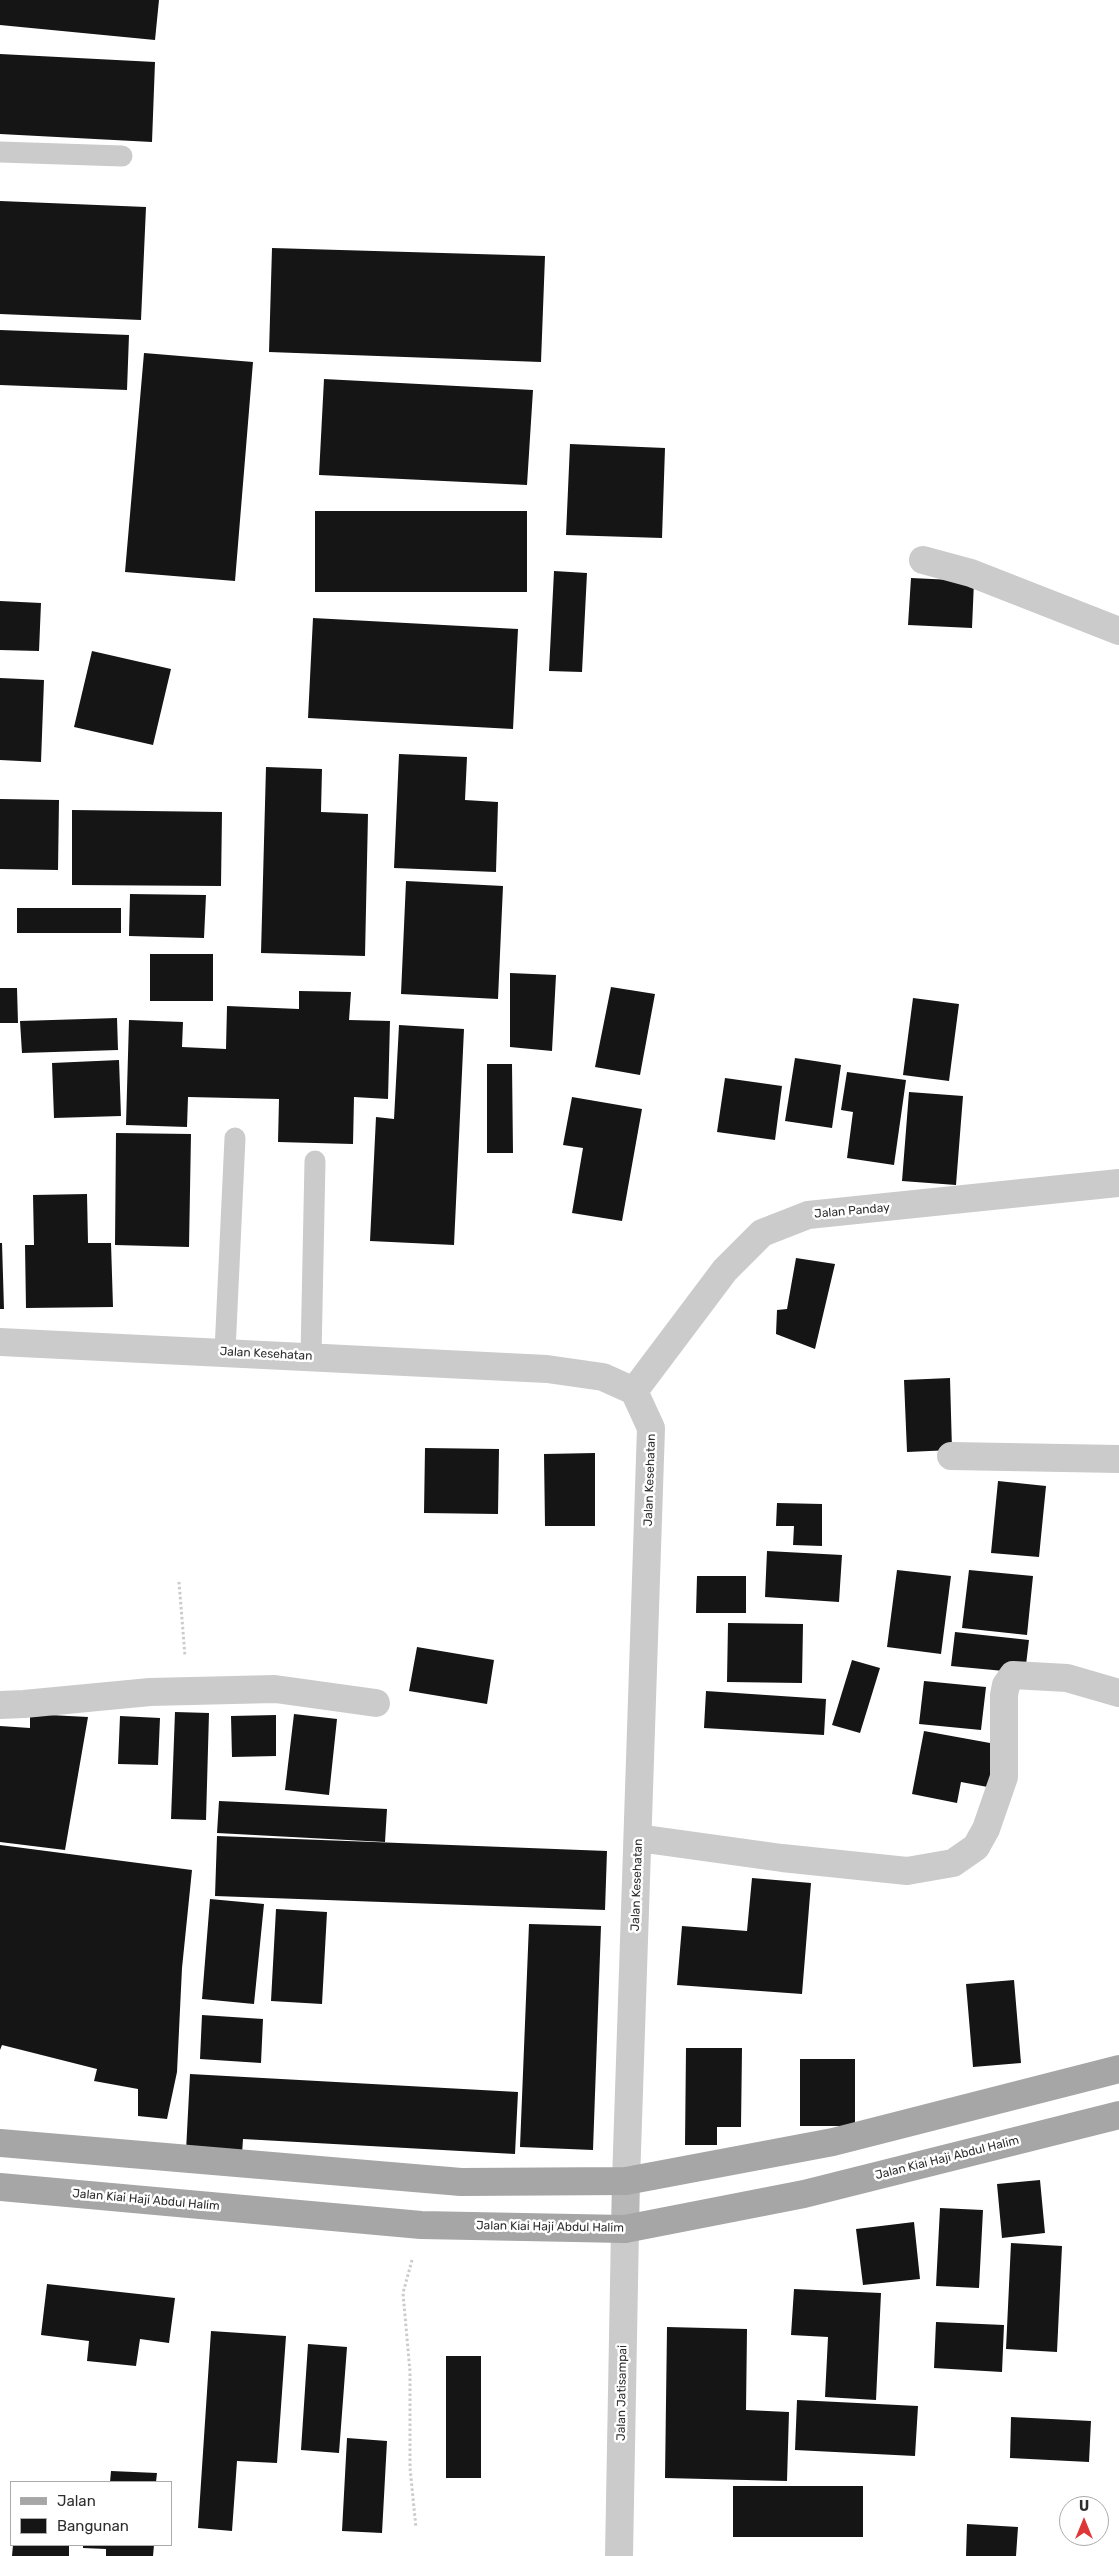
<!DOCTYPE html>
<html>
<head>
<meta charset="utf-8">
<style>
	body { margin:0 }
	#map { position:relative; width:1119px; height:2556px; overflow:hidden; background:#fff; font-family:Rubik,sans-serif }
	canvas { display:block }
	.legend { position:absolute; left:10px; top:2481px; width:162px; height:65px; box-sizing:border-box; background:#fff; border:1px solid #ababab; margin:0; padding:6px 9px; list-style:none; font-size:15px; color:#2e2e2e }
	.legend li { display:flex; align-items:center; gap:10px; height:25px }
	.legend b { width:25px; border:1px solid #ababab }
	.north { position:absolute; left:1059px; top:2496px; width:50px; height:50px; box-sizing:border-box; background:#fff; border:1px solid #ababab; border-radius:50%; rotate:0deg; font-size:14px; font-weight:700; line-height:20px; text-align:center; color:#2e2e2e }
	.north::after { content:''; display:block; margin:auto; width:18px; height:22px; background:#dd3737; clip-path:polygon(50% 0,100% 100%,50% 72%,0 100%) }
</style>
</head>
<body>
<div id="map">
<canvas width="1119" height="2556"></canvas>
<ul class="legend">
<li><b style="height:6px;background:#a6a6a6"></b>Jalan</li>
<li><b style="height:14px;background:#151515"></b>Bangunan</li>
</ul>
<div class="north">U</div>
</div>
<script>
const ctx = document.querySelector('canvas').getContext('2d');
ctx.lineJoin = 'round';
function fill(path, color) { ctx.fillStyle = color; ctx.fill(path, 'evenodd'); }
const shape = rows => new Path2D(rows.map(r => 'M' + r).join(''));
function strokePath(path, color, width, dash) { ctx.strokeStyle = color; ctx.lineWidth = width; ctx.lineCap = dash ? 'butt' : 'round'; ctx.setLineDash(dash || []); ctx.stroke(path); }
function write(font, color, halo, rows, align = 'center') {
  ctx.font = font + ' Rubik,sans-serif'; ctx.lineWidth = 5; ctx.setLineDash([]); ctx.textBaseline = 'middle'; ctx.strokeStyle = halo; ctx.fillStyle = color; for (const [text, x, y, turn = 0] of rows) {
    ctx.save(); ctx.translate(x, y); ctx.rotate((+turn || 0) * Math.PI / 180); ctx.textAlign = isNaN(turn) ? turn : align; if (halo) ctx.strokeText(text, 0, 0); ctx.fillText(text, 0, 0); ctx.restore();
  }
}
const building = shape([
	[0,0,159,0,155,40,0,25],
	[0,54,155,62,152,142,0,134],
	[0,201,146,207,141,320,0,314],
	[272,248,545,256,541,362,269,352],
	[0,330,129,335,127,390,0,385],
	[144,353,253,362,235,581,125,572],
	[324,379,533,390,527,485,319,475],
	[570,444,665,448,662,538,566,535],
	[315,511,527,511,527,592,315,592],
	[554,571,587,573,582,672,549,671],
	[911,578,974,581,972,628,908,625],
	[0,601,41,603,39,651,0,650],
	[313,618,518,629,513,729,308,718],
	[92,651,171,669,153,745,74,727],
	[0,678,44,680,41,762,0,760],
	[399,754,467,757,465,800,498,802,496,872,394,868],
	[266,767,322,769,321,812,368,814,365,956,261,953],
	[0,799,59,800,58,870,0,869],
	[72,810,222,812,221,886,72,885],
	[406,881,503,886,498,999,401,994],
	[130,894,206,895,204,938,129,936],
	[17,908,121,908,121,933,17,933],
	[150,954,213,954,213,1001,150,1001],
	[510,973,556,975,552,1051,510,1047],
	[611,987,655,994,640,1075,595,1067],
	[0,988,17,988,18,1023,0,1023],
	[299,991,351,992,349,1020,390,1021,388,1099,354,1097,353,1144,278,1142,279,1099,188,1097,187,1127,126,1125,129,1020,183,1022,182,1047,226,1049,227,1006,299,1009],
	[913,998,959,1004,949,1081,903,1075],
	[117,1018,118,1050,22,1053,20,1021],
	[399,1025,464,1029,454,1245,370,1241,376,1117,394,1119],
	[795,1058,841,1065,832,1128,785,1121],
	[119,1060,121,1116,54,1118,52,1063],
	[487,1064,512,1064,513,1153,487,1153],
	[847,1072,906,1080,894,1165,847,1158,853,1112,841,1110],
	[725,1078,782,1086,775,1140,717,1132],
	[909,1092,963,1096,956,1185,902,1181],
	[572,1097,642,1109,622,1221,572,1213,583,1148,563,1145],
	[116,1133,191,1134,189,1247,115,1245],
	[87,1194,88,1243,111,1243,113,1307,26,1308,25,1245,34,1245,33,1195],
	[0,1243,2,1243,4,1309,0,1309],
	[796,1258,835,1264,815,1349,776,1334,777,1310,787,1309],
	[950,1378,952,1450,907,1452,904,1380],
	[425,1448,499,1449,498,1514,424,1513],
	[595,1453,595,1526,545,1526,544,1454],
	[998,1481,1046,1486,1039,1557,991,1553],
	[777,1503,822,1504,822,1546,793,1545,794,1526,776,1526],
	[767,1551,842,1555,839,1602,765,1597],
	[897,1570,951,1576,941,1654,887,1647],
	[969,1570,1033,1576,1027,1635,962,1628],
	[697,1576,746,1576,746,1613,696,1613],
	[728,1623,803,1624,802,1683,727,1682],
	[955,1632,1029,1640,1025,1673,951,1666],
	[417,1647,494,1660,487,1704,409,1691],
	[852,1660,880,1668,860,1733,832,1725],
	[924,1681,986,1687,981,1730,919,1724],
	[706,1691,826,1699,824,1735,704,1728],
	[175,1712,209,1713,206,1820,171,1819],
	[30,1714,88,1717,65,1850,0,1842,0,1726,30,1728],
	[294,1714,337,1719,329,1795,285,1790],
	[276,1715,276,1756,232,1757,231,1716],
	[120,1716,160,1718,158,1765,118,1764],
	[924,1731,1001,1745,993,1788,961,1782,957,1803,912,1794],
	[219,1801,387,1809,385,1842,217,1833],
	[217,1836,607,1851,605,1910,215,1896],
	[0,1845,192,1870,182,1968,177,2072,167,2119,138,2116,138,2089,94,2081,97,2069,2,2045,0,2050],
	[752,1878,811,1883,802,1994,677,1985,682,1926,747,1931],
	[210,1899,264,1904,254,2004,202,1999],
	[276,1909,327,1912,322,2004,271,2001],
	[529,1924,601,1926,593,2150,520,2147],
	[1014,1980,1021,2063,973,2067,966,1984],
	[202,2015,263,2019,261,2063,200,2059],
	[686,2048,742,2048,741,2127,717,2127,717,2145,685,2145],
	[800,2059,855,2059,855,2126,800,2126],
	[190,2074,518,2092,515,2154,243,2139,242,2154,186,2151],
	[1040,2180,1045,2233,1002,2238,997,2184],
	[940,2208,983,2210,979,2288,936,2286],
	[914,2222,920,2279,863,2285,856,2229],
	[1011,2243,1062,2246,1057,2352,1006,2349],
	[47,2284,175,2298,169,2343,140,2339,136,2366,87,2361,89,2341,41,2335],
	[794,2289,881,2293,876,2400,825,2397,828,2337,791,2335],
	[936,2322,1004,2325,1002,2372,934,2368],
	[667,2327,747,2329,746,2410,789,2412,787,2481,665,2478],
	[211,2331,286,2336,277,2463,237,2461,232,2531,198,2528],
	[308,2344,347,2347,339,2453,301,2450],
	[446,2356,481,2356,481,2478,446,2478],
	[797,2400,918,2406,915,2456,795,2450],
	[1011,2417,1091,2421,1089,2462,1010,2458],
	[347,2438,387,2441,382,2533,342,2531],
	[111,2471,157,2473,156,2482,110,2482],
	[733,2486,863,2486,863,2537,733,2537],
	[967,2524,1018,2527,1016,2556,966,2556],
	[13,2545,69,2545,69,2556,12,2556],
	[83,2545,154,2545,153,2556,106,2556,106,2549,83,2548]
]);
const path = shape([
	[179,1582,185,1656],
	[412,2260,403,2293,410,2372,410,2468,416,2528]
]);
const lane = shape([
	[0,152,122,156],
	[225,1351,235,1138],
	[311,1356,315,1161]
]);
const street = shape([
	[923,560,971,573,1119,631],
	[0,1342,547,1369,603,1377,634,1391,651,1428,626,2181],
	[634,1391,725,1270,762,1233,808,1215,1119,1183],
	[951,1456,1119,1459],
	[0,1705,24,1704,150,1692,275,1689,376,1703],
	[638,1838,782,1858,907,1871,953,1863,976,1847,986,1829,1004,1777,1004,1695,1006,1685,1013,1675,1067,1678,1119,1693],
	[619,2556,625,2229]
]);
const secondary = shape([
	[625,2229,626,2181]
]);
const primary = shape([
	[0,2143,461,2182,626,2181,833,2142,1119,2069],
	[0,2187,421,2225,625,2229,804,2194,1119,2115]
]);
const streetNames = [
	["Jalan Panday",852,1211,-5],
	["Jalan Kesehatan",266,1354,3],
	["Jalan Kesehatan",650,1480,-88],
	["Jalan Kesehatan",637,1885,-88],
	["Jalan Kiai Haji Abdul Halim",947,2158,-14],
	["Jalan Kiai Haji Abdul Halim",146,2200,5],
	["Jalan Kiai Haji Abdul Halim",550,2227,1],
	["Jalan Jatisampai",622,2393,-89]
];
fill(building, '#151515');
strokePath(path, '#cbcbcb', 3, [2.5, 2.5]);
strokePath(lane, '#cbcbcb', 21);
strokePath(street, '#cbcbcb', 28);
strokePath(secondary, '#b8b8b8', 28);
strokePath(primary, '#a6a6a6', 28);
write('12px', '#2e2e2e', '#fff', streetNames);
</script>
</body>
</html>
